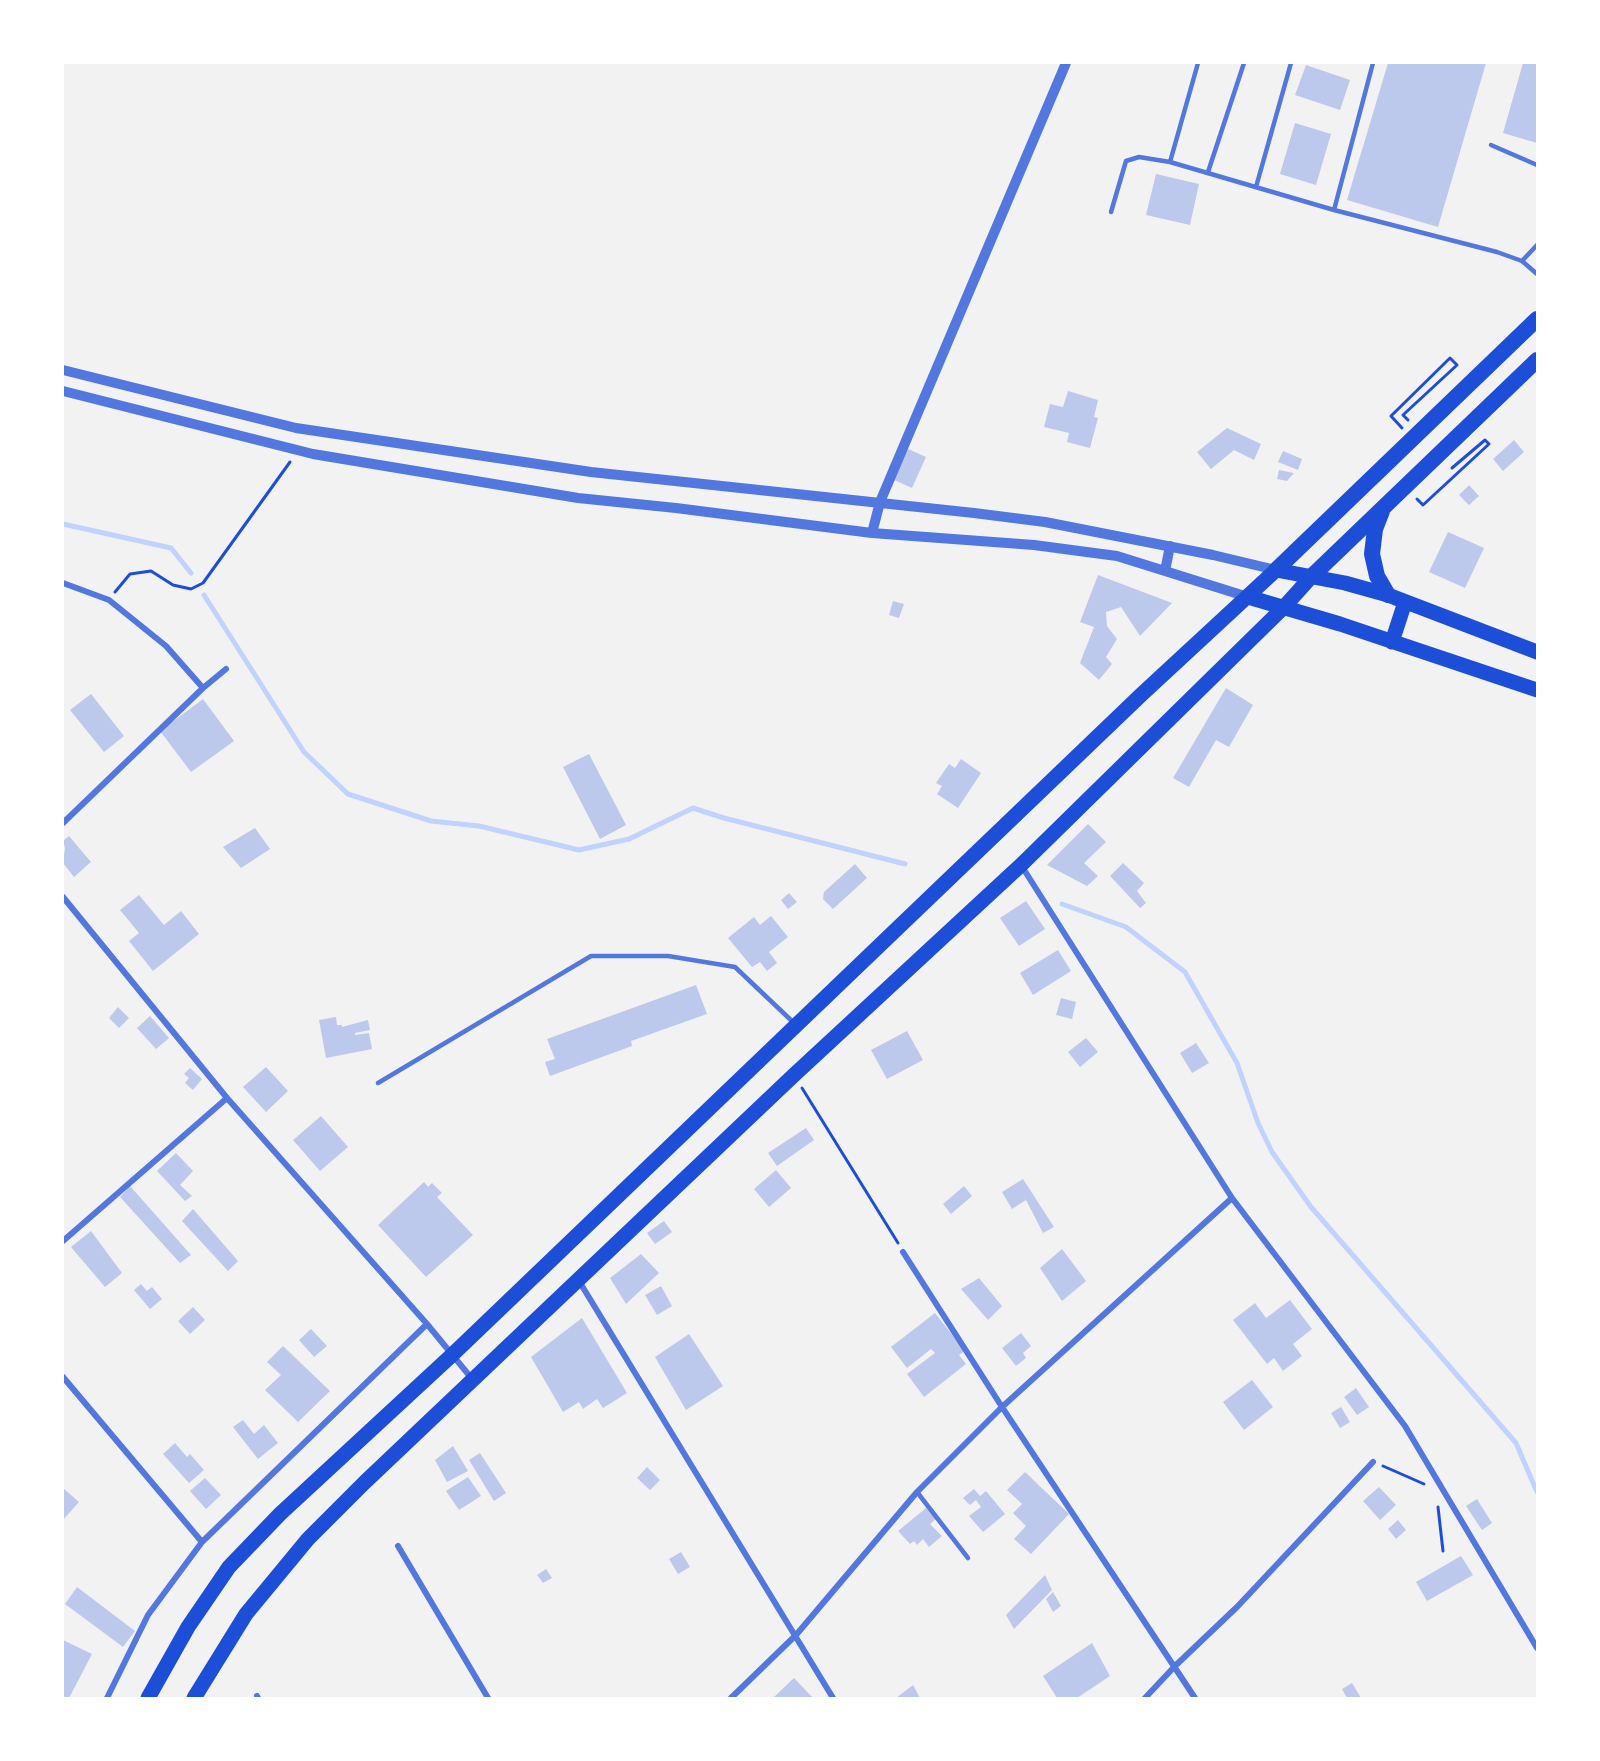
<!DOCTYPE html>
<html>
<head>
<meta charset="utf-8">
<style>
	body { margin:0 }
	#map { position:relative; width:1600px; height:1761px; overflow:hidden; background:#f2f2f2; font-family:Literata,serif }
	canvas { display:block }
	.frame { position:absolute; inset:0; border:64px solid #fff; pointer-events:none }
</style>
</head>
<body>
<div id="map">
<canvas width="1600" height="1761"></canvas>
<div class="frame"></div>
</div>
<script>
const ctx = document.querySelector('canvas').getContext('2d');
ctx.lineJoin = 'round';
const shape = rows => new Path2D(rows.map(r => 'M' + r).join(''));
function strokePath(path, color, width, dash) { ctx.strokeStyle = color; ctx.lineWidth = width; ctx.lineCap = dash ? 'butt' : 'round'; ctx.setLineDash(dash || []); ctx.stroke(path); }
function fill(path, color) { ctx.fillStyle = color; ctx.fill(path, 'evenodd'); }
const stream = shape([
	[63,524,171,548,191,573],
	[204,595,304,752,348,794,431,821,479,826,579,850,629,839,693,808,724,818,905,864],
	[1062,904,1126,927,1185,972,1237,1063,1258,1123,1272,1152,1311,1207,1516,1443,1537,1492]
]);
const building = shape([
	[1388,63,1486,63,1438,227,1347,200],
	[1523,63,1537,63,1537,143,1503,133],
	[1306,65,1350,80,1340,110,1295,95],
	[1295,123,1331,134,1316,185,1280,174],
	[1156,174,1199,184,1190,225,1146,215],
	[1068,391,1098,400,1094,417,1098,418,1090,448,1067,442,1069,433,1044,427,1050,404,1063,407],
	[1227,428,1261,444,1254,460,1234,450,1211,469,1197,452],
	[1514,440,1524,452,1503,471,1493,459],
	[906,448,926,457,912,488,892,479],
	[1283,451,1302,459,1298,470,1278,462],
	[1279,470,1294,473,1287,481,1277,479],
	[1469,485,1479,496,1469,505,1459,495],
	[1448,532,1484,548,1465,588,1429,572],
	[1098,575,1172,603,1140,636,1121,607,1106,612,1107,626,1117,639,1106,657,1112,664,1099,680,1080,663,1094,627,1080,622],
	[893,601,904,604,899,618,889,615],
	[1226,688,1253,705,1229,747,1216,740,1189,787,1173,778],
	[91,694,124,736,104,752,70,710],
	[203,699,234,741,191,772,160,731],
	[589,754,626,825,600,839,563,767],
	[961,759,981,773,958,808,937,794,942,786,936,783,949,764,955,768],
	[1088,824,1106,842,1084,863,1098,876,1087,886,1047,865],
	[255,828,270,849,241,868,223,847],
	[69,836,91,862,74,877,63,863,65,848,63,841],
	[1123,863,1144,883,1137,891,1146,903,1140,908,1110,876],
	[855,864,867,878,833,909,823,899,824,892],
	[789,893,797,902,788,909,781,900],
	[139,895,164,925,181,911,199,934,153,971,129,941,139,933,120,910],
	[1026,901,1045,929,1019,946,1000,918],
	[771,916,788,937,769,952,777,963,767,971,760,962,752,967,728,938,754,917,760,925],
	[1058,950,1071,971,1033,995,1020,973],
	[696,985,707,1014,631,1041,632,1046,550,1076,545,1062,555,1059,547,1039],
	[1061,998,1076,1002,1072,1019,1056,1015],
	[118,1007,129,1018,119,1028,109,1018],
	[150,1016,169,1038,156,1049,137,1028],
	[336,1017,337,1025,342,1025,342,1027,368,1020,370,1030,355,1033,355,1035,369,1033,372,1049,326,1058,319,1020],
	[907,1031,923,1060,887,1079,871,1050],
	[1086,1038,1098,1052,1080,1067,1068,1052],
	[1196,1043,1209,1063,1192,1073,1180,1053],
	[266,1067,288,1091,266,1112,243,1087],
	[190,1068,202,1079,193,1090,185,1083,189,1078,184,1074],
	[321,1116,348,1147,320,1171,293,1140],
	[806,1128,814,1140,777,1166,768,1153],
	[176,1153,193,1171,180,1185,192,1196,185,1201,157,1171],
	[776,1170,791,1188,769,1207,754,1189],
	[1023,1179,1054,1227,1043,1233,1026,1200,1012,1209,1002,1192],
	[424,1182,428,1187,432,1183,442,1193,437,1197,473,1235,426,1277,378,1225],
	[130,1186,191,1255,180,1263,120,1197],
	[964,1186,972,1196,951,1214,943,1204],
	[193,1209,238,1261,228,1271,182,1221],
	[664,1221,672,1232,655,1244,647,1233],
	[91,1231,122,1273,105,1287,71,1247],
	[1062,1249,1086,1281,1062,1301,1040,1268],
	[641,1254,659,1273,626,1304,610,1278],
	[979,1278,1002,1306,988,1320,961,1289],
	[141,1284,147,1291,152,1287,162,1299,150,1309,134,1290],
	[661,1286,672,1306,657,1315,645,1295],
	[1290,1300,1312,1329,1293,1344,1302,1356,1283,1371,1274,1358,1267,1364,1233,1320,1255,1303,1266,1318],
	[193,1307,205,1320,190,1334,178,1321],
	[935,1313,965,1351,959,1355,966,1364,924,1397,907,1374,935,1353,931,1349,907,1368,891,1347],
	[582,1318,627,1393,603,1408,597,1399,583,1409,579,1402,563,1412,531,1357],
	[311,1329,327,1346,314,1357,299,1340],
	[1021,1333,1031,1346,1023,1353,1026,1358,1016,1366,1002,1348],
	[689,1334,723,1386,686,1410,655,1357],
	[283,1346,330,1391,298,1422,265,1390,281,1375,267,1362],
	[1252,1380,1273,1407,1244,1430,1223,1402],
	[1356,1388,1369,1407,1357,1415,1344,1397],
	[1341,1407,1350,1422,1340,1428,1331,1413],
	[243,1420,254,1434,264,1425,278,1443,258,1459,233,1427],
	[175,1443,187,1457,190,1454,204,1470,189,1483,163,1454],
	[453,1446,468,1471,447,1482,435,1460],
	[480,1453,506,1493,494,1501,469,1460],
	[647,1467,660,1480,650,1490,637,1478],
	[1025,1472,1069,1514,1031,1554,1014,1539,1026,1526,1013,1513,1022,1504,1007,1490],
	[468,1477,481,1496,459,1510,446,1491],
	[205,1478,221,1495,206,1509,190,1491],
	[1379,1487,1396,1505,1380,1520,1363,1501],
	[63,1488,79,1502,63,1520],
	[974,1489,980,1496,986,1491,1005,1514,983,1532,969,1516,981,1507,976,1500,970,1505,963,1498],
	[1477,1499,1492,1523,1482,1530,1466,1506],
	[926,1508,936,1519,930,1524,942,1536,929,1547,923,1539,917,1545,914,1541,910,1544,898,1531],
	[1398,1520,1406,1530,1396,1539,1388,1529],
	[681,1552,690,1567,678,1574,669,1559],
	[1461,1556,1473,1575,1427,1601,1416,1582],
	[546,1569,552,1578,543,1583,537,1575],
	[1045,1575,1052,1590,1014,1629,1006,1615],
	[77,1587,135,1631,123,1647,65,1604],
	[1053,1592,1061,1606,1053,1612,1046,1599],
	[63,1640,92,1654,69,1698,63,1698],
	[1092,1643,1110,1676,1077,1698,1057,1698,1043,1676],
	[794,1678,813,1698,773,1698],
	[1352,1683,1361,1698,1347,1698,1342,1689],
	[913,1685,920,1698,896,1698]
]);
const path = shape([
	[1402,428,1391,416,1450,358,1457,365,1403,415,1408,420],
	[1417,499,1423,505,1489,444,1485,440,1452,468],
	[115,592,130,574,151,571,173,585,191,589,203,583,290,462],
	[802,1088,898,1243],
	[1383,1466,1424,1484],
	[1438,1507,1443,1551]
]);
const service = shape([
	[1491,145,1537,165],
	[1170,162,1198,63],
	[1208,172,1244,63],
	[1256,187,1291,63],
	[1334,210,1373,63],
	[1111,212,1126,161,1139,157,1170,162,1334,210,1497,252,1522,261,1537,274],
	[1522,261,1537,245],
	[378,1083,591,956,668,956,735,967,794,1023],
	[917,1492,968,1558]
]);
const minor = shape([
	[63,583,109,600,166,646,203,688],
	[63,823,203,688,226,669],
	[1021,865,1232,1198,1405,1426,1537,1648],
	[63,897,227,1098,427,1324,473,1380],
	[63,1241,227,1098],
	[903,1252,1002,1407,1195,1698],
	[579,1281,833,1698],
	[63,1377,202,1542],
	[398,1546,488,1698],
	[257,1696,258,1698],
	[107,1698,148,1615,202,1542,427,1324],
	[731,1698,796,1635,917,1492,1002,1407,1232,1198],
	[1145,1698,1175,1666,1237,1607,1373,1462]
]);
const tertiary = shape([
	[63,370,296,428,591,472,974,513,1045,522,1213,555,1276,570],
	[63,391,313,454,578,498,676,508,872,533,1034,545,1117,556,1248,597],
	[872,533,880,502,1066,63],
	[1165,571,1170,546]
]);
const primary = shape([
	[1248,597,1340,624,1537,690],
	[1392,642,1405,602],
	[148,1698,188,1627,229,1567,280,1514,452,1355,1142,694,1276,570,1345,583,1388,595,1537,652],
	[194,1698,246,1614,308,1539,364,1483,794,1075,1021,865,1284,607,1311,577]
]);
const trunk = shape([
	[1382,511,1375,529,1372,554,1377,576,1388,595],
	[1276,570,1537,319],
	[1311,577,1537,360]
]);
strokePath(stream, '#bfd3fe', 5);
fill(building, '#bdc9ec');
strokePath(path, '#1d4ed8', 3);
strokePath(service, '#5277de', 4.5);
strokePath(minor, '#5277de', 6);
strokePath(tertiary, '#5277de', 10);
strokePath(primary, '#1d4ed8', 15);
strokePath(trunk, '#1d4ed8', 16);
</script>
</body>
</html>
